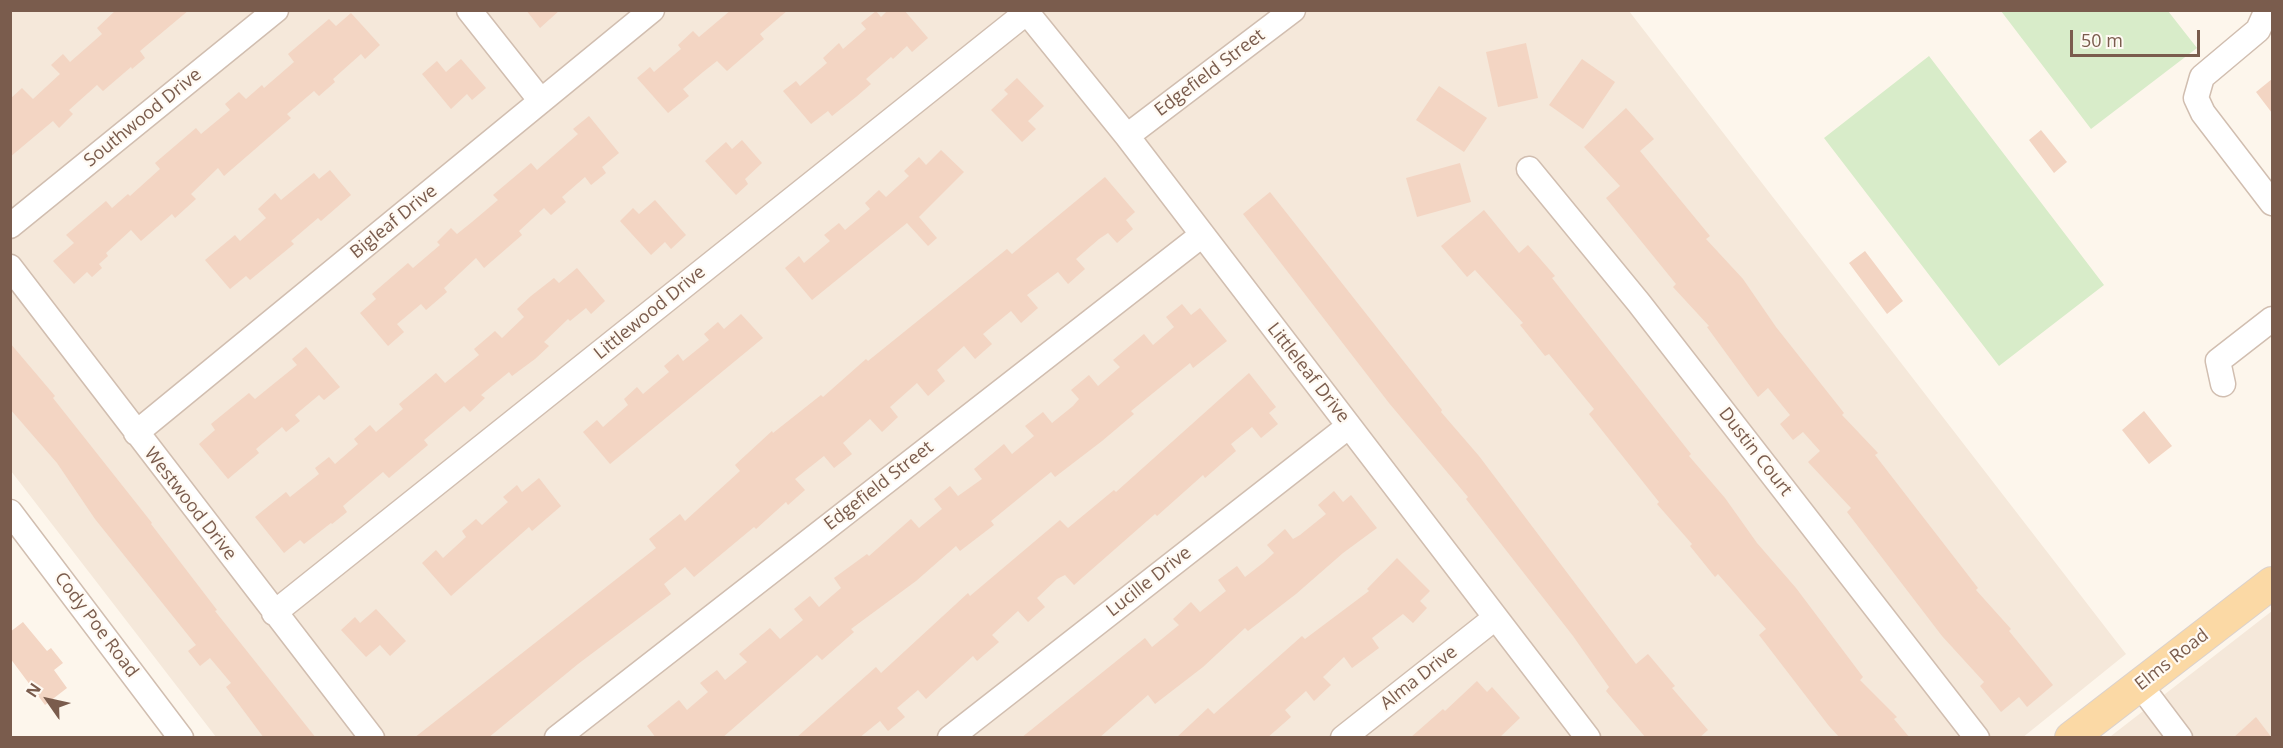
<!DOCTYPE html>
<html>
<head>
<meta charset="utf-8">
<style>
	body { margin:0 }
	#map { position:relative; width:2283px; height:748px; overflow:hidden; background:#fdf6ec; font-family:"Open Sans",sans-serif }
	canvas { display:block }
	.frame { position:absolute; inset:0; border:12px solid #7a5c4d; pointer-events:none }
	.north { position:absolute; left:18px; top:670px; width:60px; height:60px; -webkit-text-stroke:4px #fffaf3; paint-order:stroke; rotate:304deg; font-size:16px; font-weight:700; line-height:24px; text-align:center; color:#7a5c4d }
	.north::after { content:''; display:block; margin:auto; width:21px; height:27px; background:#7a5c4d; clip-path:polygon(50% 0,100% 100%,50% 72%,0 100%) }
	.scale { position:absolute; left:2070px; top:30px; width:130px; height:27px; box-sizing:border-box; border:3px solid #7a5c4d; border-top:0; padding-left:8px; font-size:18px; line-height:21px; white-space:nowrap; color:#7a5c4d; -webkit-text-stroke:4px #fffaf3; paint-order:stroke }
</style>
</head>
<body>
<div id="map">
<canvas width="2283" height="748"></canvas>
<div class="frame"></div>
<div class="north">N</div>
<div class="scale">50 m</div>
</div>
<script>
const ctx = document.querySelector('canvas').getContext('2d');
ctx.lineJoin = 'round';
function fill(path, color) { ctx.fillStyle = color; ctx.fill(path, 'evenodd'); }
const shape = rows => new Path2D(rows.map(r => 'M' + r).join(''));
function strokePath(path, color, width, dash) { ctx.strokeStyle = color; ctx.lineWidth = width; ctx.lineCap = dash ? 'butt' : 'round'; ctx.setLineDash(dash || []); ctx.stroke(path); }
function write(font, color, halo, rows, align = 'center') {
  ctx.font = font + ' "Open Sans",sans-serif'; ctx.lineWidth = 4.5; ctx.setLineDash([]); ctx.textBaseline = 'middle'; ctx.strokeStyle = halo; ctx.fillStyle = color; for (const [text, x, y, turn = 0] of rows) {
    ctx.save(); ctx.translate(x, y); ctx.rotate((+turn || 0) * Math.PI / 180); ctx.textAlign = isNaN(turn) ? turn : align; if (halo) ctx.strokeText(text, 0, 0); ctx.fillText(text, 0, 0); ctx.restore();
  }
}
const residential = shape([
	[11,11,1629,11,2126,654,2022,738,216,737,11,471],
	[2272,611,2272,737,2110,738,2111,736]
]);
const green = shape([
	[2001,11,2168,11,2197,48,2091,129],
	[1929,56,2104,285,1999,366,1824,138]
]);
const building = shape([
	[116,10,189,10,140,51,145,58,132,69,131,67,103,91,97,85,69,110,73,114,59,128,53,121,10,157,10,99,22,88,33,99,60,74,51,65,63,54,70,62,102,34,97,28],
	[526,10,560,10,540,28],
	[731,10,788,10,760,34,764,39,727,71,717,61,703,72,683,89,689,96,668,113,637,78,650,67,654,72,681,49,678,45,693,31,699,37],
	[888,10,904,10,928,38,912,52,907,46,893,59,891,57,866,79,871,84,856,97,832,116,828,111,811,124,783,91,796,81,800,86,827,63,823,58,839,43,843,49,866,29,861,23,876,11,881,17],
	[351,13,380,45,365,59,361,54,333,79,335,82,319,96,314,91,287,114,291,118,224,176,218,168,191,194,196,199,175,218,172,214,141,241,131,230,106,253,108,256,99,264,102,268,92,277,87,272,74,284,53,261,74,243,66,235,106,201,112,208,128,194,130,196,160,169,155,163,196,128,201,134,230,110,225,104,239,92,246,99,262,85,264,88,294,62,288,54,329,19,336,26],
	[1526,43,1538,98,1498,107,1486,52],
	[461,59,486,88,472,100,467,94,451,109,422,74,437,61,446,72],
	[1582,59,1615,82,1583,129,1549,105],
	[1017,78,1044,106,1028,121,1036,129,1022,142,991,110,1008,94,1004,90],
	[2272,79,2272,113,2256,92],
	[1439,86,1487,118,1464,152,1416,120],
	[1626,108,1654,139,1640,151,1710,236,1706,239,1743,279,1776,327,1844,413,1842,415,1878,453,1875,455,1978,588,1976,590,2011,629,2009,631,2053,685,2027,707,2019,697,2001,712,1980,686,1984,682,1942,636,1847,512,1851,508,1808,462,1820,451,1803,432,1793,440,1780,424,1790,415,1768,388,1758,397,1707,327,1709,326,1673,287,1676,284,1606,198,1620,186,1584,147],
	[589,116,619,153,602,167,606,173,591,185,585,177,562,197,566,202,551,215,544,208,519,231,522,235,484,268,476,258,444,288,447,292,426,310,421,304,397,324,404,332,388,346,360,313,376,299,372,294,408,263,413,268,440,245,437,242,451,228,457,234,472,222,498,200,493,195,531,163,537,170,578,134,573,129],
	[2041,130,2067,162,2054,173,2029,140],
	[742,140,762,163,745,179,748,184,736,195,705,161,726,142,732,149],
	[941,150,964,172,919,217,937,238,928,246,907,223,812,300,785,268,799,256,804,263,830,241,824,235,839,223,845,230,870,209,865,203,879,190,886,197,909,176,904,171,919,157,926,165],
	[1460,163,1471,202,1417,217,1406,178],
	[330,170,351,195,321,221,318,218,291,241,294,244,250,280,246,276,230,289,205,260,235,235,240,241,266,218,258,209,275,193,281,200,314,173,319,179],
	[1105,177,1135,212,1126,220,1133,229,1117,243,1108,233,1099,239,1076,259,1085,269,1068,284,1058,272,1027,295,1038,308,1021,323,1011,311,983,334,992,344,975,359,964,346,937,370,945,381,928,396,917,383,890,407,898,417,882,432,870,419,843,443,852,454,834,468,824,456,795,479,805,490,788,505,786,502,756,529,754,527,694,577,685,567,664,584,671,594,578,664,488,738,414,738,656,548,649,539,680,514,685,521,740,471,735,465,772,431,773,433,821,395,823,397,866,359,868,361,1007,249,1012,254],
	[1270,192,1442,410,1441,412,1479,456,1636,664,1648,654,1675,686,1672,688,1708,730,1699,738,1646,738,1606,691,1609,687,1573,636,1466,499,1468,497,1389,403,1243,214],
	[655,200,686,235,671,249,665,242,651,255,620,221,633,208,639,214],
	[1484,210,1519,253,1528,245,1555,276,1552,278,1691,454,1689,456,1725,498,1757,543,1796,588,1863,677,1860,680,1897,717,1894,719,1910,738,1840,738,1829,726,1759,635,1766,629,1718,574,1715,577,1690,546,1692,544,1657,504,1659,502,1589,414,1594,409,1549,354,1545,356,1520,325,1523,323,1475,270,1467,277,1441,246],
	[1865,251,1903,301,1887,314,1849,263],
	[577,268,605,301,591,314,586,308,570,321,568,319,544,342,549,346,535,359,512,376,509,372,481,395,485,398,470,412,464,406,424,440,428,445,389,478,383,472,343,506,347,512,332,524,331,523,304,544,300,540,284,553,255,517,286,492,290,497,319,474,315,468,329,457,335,464,358,444,354,439,370,425,376,432,403,409,399,404,436,373,445,383,479,355,474,349,495,331,502,338,524,317,517,309,531,296,554,278,559,283],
	[1182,304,1191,315,1200,308,1227,341,1193,368,1190,363,1131,411,1134,414,1102,441,1055,477,1051,472,991,521,994,525,960,551,956,546,916,581,851,629,854,632,822,660,817,655,722,738,656,738,647,726,679,700,687,710,708,692,700,683,717,670,725,680,747,662,739,654,770,628,780,639,803,620,794,609,810,596,819,607,841,588,834,578,867,554,869,556,911,519,919,528,942,509,934,499,950,486,958,496,982,479,974,469,1004,444,1012,454,1034,436,1025,426,1043,412,1052,423,1073,406,1079,399,1071,390,1089,375,1098,386,1120,367,1113,360,1144,334,1153,345,1174,327,1166,317],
	[741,314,763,338,610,464,583,432,597,420,603,427,628,405,624,399,637,387,643,394,669,372,664,366,678,354,683,361,709,340,704,334,718,322,724,329],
	[10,343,55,396,53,398,152,523,151,524,217,610,215,611,316,738,264,738,226,687,231,683,210,658,200,666,188,651,196,645,95,519,57,463,10,409],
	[306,347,340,387,324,400,319,395,295,415,300,421,286,432,282,427,256,449,259,453,228,479,199,444,215,430,211,424,249,393,255,399,271,386,297,365,292,359],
	[1249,373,1276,407,1269,413,1278,424,1261,438,1252,427,1231,444,1236,451,1205,478,1203,475,1157,516,1155,514,1074,585,1065,575,1057,579,1037,598,1045,607,1028,622,1018,611,992,635,999,642,977,661,973,656,926,699,918,690,897,708,905,717,888,731,880,721,859,738,796,738,876,667,881,673,968,593,970,596,1060,520,1068,528,1114,490,1116,492],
	[2144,411,2172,446,2149,464,2122,430],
	[539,478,561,506,532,531,529,527,451,596,422,563,436,550,443,558,466,537,462,531,476,519,482,525,508,502,503,497,517,485,522,492],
	[1334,491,1343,502,1351,495,1377,528,1343,553,1296,594,1248,631,1245,628,1203,667,1155,704,1148,695,1099,738,1021,738,1145,638,1152,647,1179,625,1173,619,1191,602,1200,612,1226,591,1218,580,1237,566,1245,577,1263,563,1274,553,1267,545,1285,529,1293,539,1300,535,1326,514,1318,505],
	[1397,558,1430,591,1420,601,1427,608,1413,623,1403,614,1372,638,1379,648,1352,668,1344,657,1323,677,1331,685,1314,701,1306,691,1285,710,1291,717,1267,738,1176,738,1208,708,1214,714,1302,636,1305,639,1369,591,1367,589],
	[376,609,406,641,390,656,380,645,366,657,341,630,355,617,360,623],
	[23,622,47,651,51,648,63,663,54,670,67,688,45,705,10,658,10,632],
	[1477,681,1487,692,1492,687,1520,718,1499,738,1410,738,1443,709,1445,711],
	[2256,717,2272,738,2233,738]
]);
const minor = shape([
	[469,10,541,101],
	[1025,10,1127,136,1588,738],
	[2267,10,2258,30,2202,77,2196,98,2203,113,2272,203],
	[1127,136,1293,10],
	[1529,169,1639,303,1977,738],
	[10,226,276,10],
	[10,267,372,738],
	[2223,384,2218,361,2272,319],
	[136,433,652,10],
	[10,512,181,738],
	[274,613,1027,12],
	[2140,685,2180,738],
	[557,738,1202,235],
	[950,738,1349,426],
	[1343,738,1495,618]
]);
const major = shape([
	[2071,738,2272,583]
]);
const streetNames = [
	["Edgefield Street",1210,73,-37],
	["Southwood Drive",143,118,-39],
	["Bigleaf Drive",394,222,-39],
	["Littlewood Drive",650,313,-39],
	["Littleleaf Drive",1308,373,52],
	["Dustin Court",1755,452,52],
	["Edgefield Street",879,486,-38],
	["Westwood Drive",190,504,52],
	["Lucille Drive",1149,582,-38],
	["Cody Poe Road",96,625,53],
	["Elms Road",2172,660,-38],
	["Alma Drive",1419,678,-38]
];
fill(residential, '#f5e8da');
fill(green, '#d8ecc9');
fill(building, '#f3d5c3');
strokePath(minor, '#d1beb0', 27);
strokePath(major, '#dad1cd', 34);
strokePath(minor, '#fff', 24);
strokePath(major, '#fbd9a5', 32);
write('18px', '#7a5c4d', '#fffaf3', streetNames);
</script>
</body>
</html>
